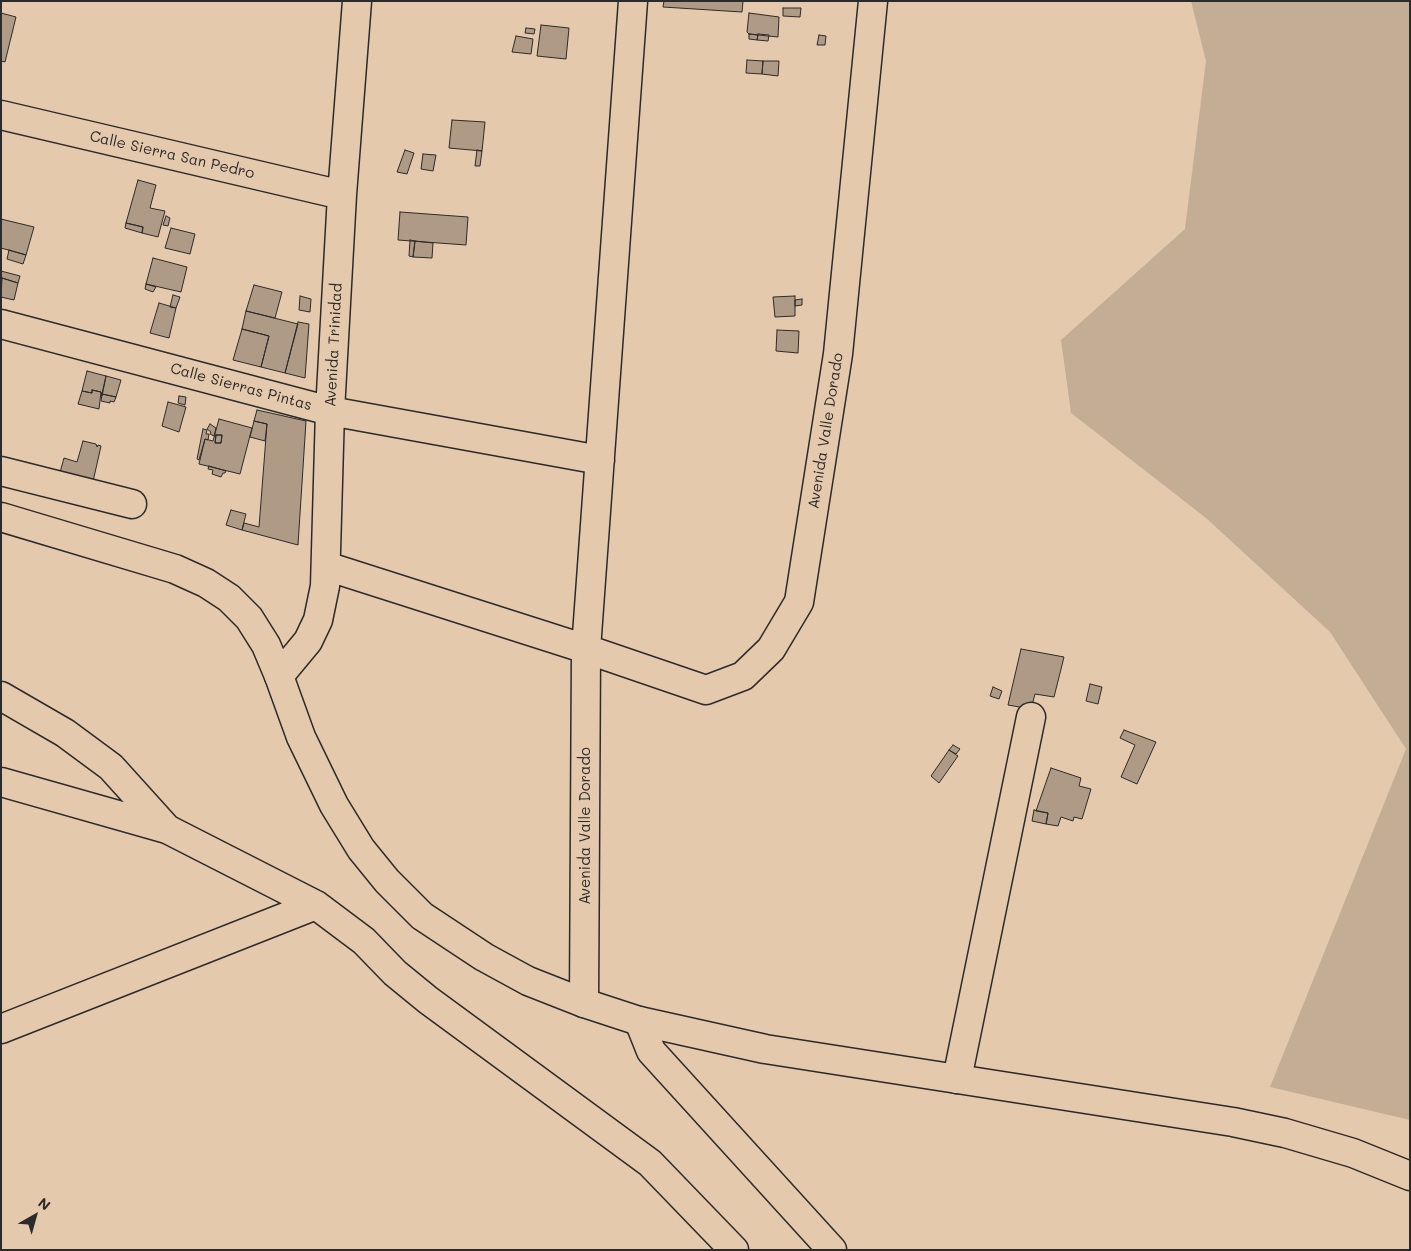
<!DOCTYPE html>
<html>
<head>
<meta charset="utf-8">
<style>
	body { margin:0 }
	#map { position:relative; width:1411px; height:1251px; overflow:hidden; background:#e5c9ac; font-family:Mali,sans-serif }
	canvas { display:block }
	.frame { position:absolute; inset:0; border:2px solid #2b2b2b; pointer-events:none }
	.north { position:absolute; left:10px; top:1191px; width:50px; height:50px; -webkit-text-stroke:4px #e5c9ac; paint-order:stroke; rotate:38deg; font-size:14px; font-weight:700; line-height:20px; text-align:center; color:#2b2b2b }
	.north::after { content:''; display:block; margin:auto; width:18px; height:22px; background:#2b2b2b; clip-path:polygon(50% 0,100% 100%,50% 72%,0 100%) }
</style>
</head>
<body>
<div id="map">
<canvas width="1411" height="1251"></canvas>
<div class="frame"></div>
<div class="north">N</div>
</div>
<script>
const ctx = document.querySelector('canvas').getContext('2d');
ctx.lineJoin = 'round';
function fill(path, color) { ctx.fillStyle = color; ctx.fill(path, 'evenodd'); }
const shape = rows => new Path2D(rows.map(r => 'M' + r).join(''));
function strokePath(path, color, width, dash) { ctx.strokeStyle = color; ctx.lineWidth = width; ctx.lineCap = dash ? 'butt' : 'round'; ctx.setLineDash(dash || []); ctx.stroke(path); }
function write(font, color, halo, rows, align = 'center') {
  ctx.font = font + ' Mali,sans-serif'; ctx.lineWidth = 5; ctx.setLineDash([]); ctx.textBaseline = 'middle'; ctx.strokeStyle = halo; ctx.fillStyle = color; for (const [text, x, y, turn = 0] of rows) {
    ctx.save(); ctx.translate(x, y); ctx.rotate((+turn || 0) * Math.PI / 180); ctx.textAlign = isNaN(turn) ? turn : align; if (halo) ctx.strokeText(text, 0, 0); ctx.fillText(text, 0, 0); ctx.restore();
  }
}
const green = shape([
	[1191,1,1410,1,1410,1120,1270,1087,1406,749,1330,632,1206,518,1071,413,1061,340,1185,229,1206,61]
]);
const building = shape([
	[664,1,743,1,742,12,663,7,664,1],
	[783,8,801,8,800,17,783,16,783,8],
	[1,13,16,17,5,62,1,61,1,13],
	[749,13,779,17,778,37,749,34,747,32,749,13],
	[541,25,569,28,566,59,537,56,541,25],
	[526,28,535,29,534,34,525,33,526,28],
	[749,34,758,35,757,40,749,39,749,34],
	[758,34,769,35,768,41,757,40,758,34],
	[819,35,826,36,825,45,817,45,819,35],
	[516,36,533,39,531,54,512,52,516,36],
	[747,60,763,61,762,74,746,73,747,60],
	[763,61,779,61,778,76,762,74,763,61],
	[452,120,485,122,482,151,449,148,452,120],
	[405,150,414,153,407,174,397,172,405,150],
	[477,150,482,151,480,166,475,166,477,150],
	[423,154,436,155,433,171,421,169,423,154],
	[138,180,156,185,150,208,165,211,158,237,142,233,143,227,126,223,138,180],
	[400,212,468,217,466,245,398,240,400,212],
	[166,216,170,218,168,226,163,225,166,216],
	[1,219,34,227,26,255,1,248,1,219],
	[126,223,143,227,142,233,125,228,126,223],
	[171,228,195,234,190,254,165,248,171,228],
	[410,240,415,241,413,257,409,256,410,240],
	[415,241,433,243,432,258,413,257,415,241],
	[9,250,26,255,23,264,7,259,9,250],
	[153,258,187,267,181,292,146,284,153,258],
	[1,271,20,276,18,283,2,278,1,281,1,271],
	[2,278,18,283,14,300,1,297,2,278],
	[146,284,156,287,153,292,145,289,146,284],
	[254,285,282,292,275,318,246,311,254,285],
	[173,295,180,297,176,308,170,307,173,295],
	[300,296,311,299,310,312,299,310,300,296],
	[795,296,795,316,775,317,773,297,795,296],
	[802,299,802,305,795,306,795,300,802,299],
	[159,303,176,308,169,338,150,333,159,303],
	[246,311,298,324,285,373,261,367,269,336,242,329,246,311],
	[298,322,309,324,305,378,285,373,298,322],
	[242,329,269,336,261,367,233,360,242,329],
	[777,330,799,331,798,353,776,351,777,330],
	[87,371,106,376,102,396,101,392,92,390,92,393,82,391,87,371],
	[106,376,121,380,116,397,102,394,106,376],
	[92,390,101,392,99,409,78,404,82,391,92,393,92,390],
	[102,394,116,397,114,402,110,401,110,403,101,401,102,394],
	[179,396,186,397,185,405,178,403,179,396],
	[168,402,186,407,179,432,162,426,168,402],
	[257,410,306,421,298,545,242,530,244,523,259,527,267,424,254,421,257,410],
	[219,419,252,428,240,474,199,464,205,439,213,441,219,419],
	[216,435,222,435,221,443,215,443,216,435],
	[254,421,267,424,265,441,250,437,254,421],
	[210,424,216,428,214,436,210,434,211,432,207,429,210,424],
	[203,429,207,430,206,434,209,434,208,440,205,439,199,460,197,459,203,429],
	[216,435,222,435,221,443,215,443,216,435],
	[83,441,96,444,97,447,98,445,101,446,92,486,59,476,64,458,77,462,83,441],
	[209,466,226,471,225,473,223,473,221,477,212,474,213,470,208,469,209,466],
	[231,510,246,514,242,530,226,525,231,510],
	[1021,649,1064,657,1054,697,1035,694,1031,709,1008,705,1021,649],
	[1090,684,1102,687,1098,704,1086,701,1090,684],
	[993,687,1002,691,999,699,990,696,993,687],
	[1124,730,1156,742,1137,784,1121,777,1135,745,1120,738,1124,730],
	[953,745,960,749,956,754,949,750,953,745],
	[949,750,958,756,939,783,931,776,949,750],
	[1051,768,1081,778,1079,786,1091,789,1082,819,1074,817,1073,821,1061,817,1058,826,1046,824,1048,813,1036,811,1051,768],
	[1034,810,1048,813,1046,824,1032,821,1034,810]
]);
const minor = shape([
	[1,115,342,195],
	[1,324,330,411,600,460],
	[1,471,132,504],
	[326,566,586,649,706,690,743,676,771,649,799,602,838,354,873,1],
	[279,676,308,641,318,620,325,586,330,411,342,195,357,1],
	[1,696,65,733,111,767,167,829],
	[1,782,167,829,316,905,364,941,395,973,428,1000,650,1163,734,1250],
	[584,1003,586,649,633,1],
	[639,1021,651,1051,832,1250],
	[1,1029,316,905],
	[957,1079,1031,717]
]);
const major = shape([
	[1,517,175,569,206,583,229,598,249,618,266,645,279,676,301,737,334,805,361,849,387,881,422,916,484,957,528,981,584,1003,639,1021,765,1049,1233,1122,1285,1133,1353,1153,1410,1176]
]);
const streetNames = [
	["Calle Sierra San Pedro",172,155,13],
	["Avenida Trinidad",334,345,-87],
	["Calle Sierras Pintas",241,387,15],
	["Avenida Valle Dorado",826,431,-81],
	["Avenida Valle Dorado",585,826,-90]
];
fill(green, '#c4ad95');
fill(building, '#af9a86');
strokePath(building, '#2b2b2b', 1);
strokePath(minor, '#2b2b2b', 31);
strokePath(major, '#2b2b2b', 31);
strokePath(minor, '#e5c9ac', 28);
strokePath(major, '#e5c9ac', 28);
write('15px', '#2b2b2b', '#e5c9ac', streetNames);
</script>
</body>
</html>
